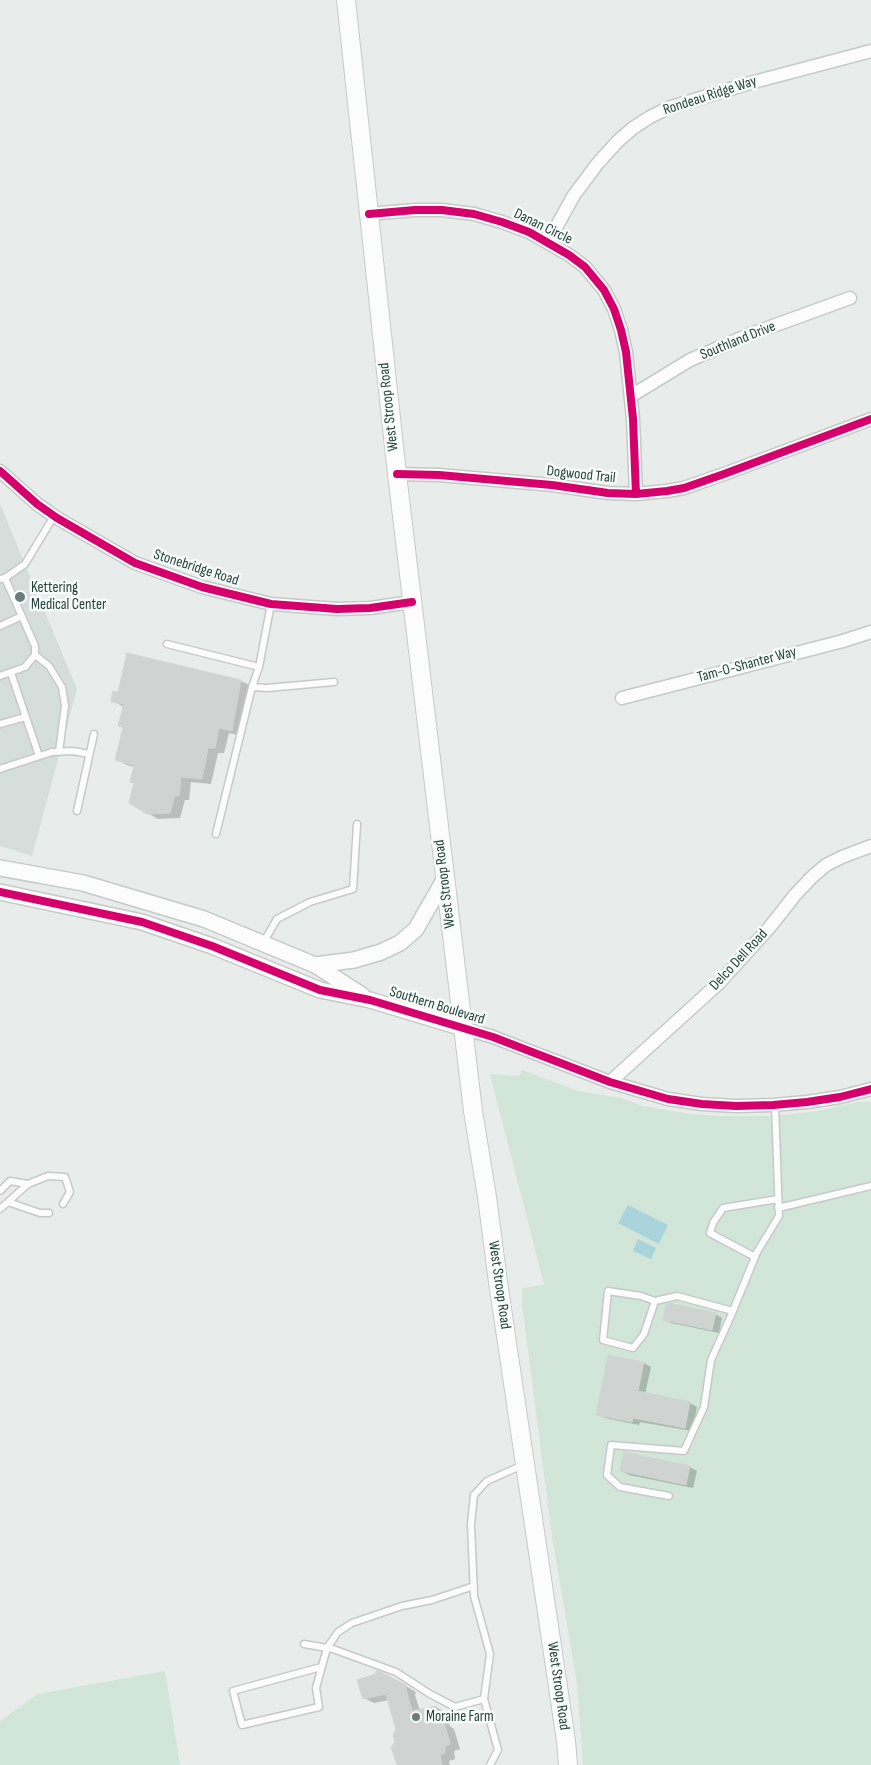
<!DOCTYPE html>
<html>
<head>
<meta charset="utf-8">
<style>
	body { margin:0 }
	canvas { display:block; background:#e8edeb }
</style>
</head>
<body>
<canvas width="871" height="1765"></canvas>
<script>
const ctx = document.querySelector('canvas').getContext('2d');
ctx.lineJoin = 'round';
function fill(path, color) { ctx.fillStyle = color; ctx.fill(path, 'evenodd'); }
const shape = rows => new Path2D(rows.map(r => 'M' + r).join(''));
function strokePath(path, color, width, dash) { ctx.strokeStyle = color; ctx.lineWidth = width; ctx.lineCap = dash ? 'butt' : 'round'; ctx.setLineDash(dash || []); ctx.stroke(path); }
function write(font, color, halo, rows, align = 'center') {
  ctx.font = font + ' "Sofia Sans Condensed",sans-serif'; ctx.lineWidth = 5; ctx.setLineDash([]); ctx.textBaseline = 'middle'; ctx.strokeStyle = halo; ctx.fillStyle = color; for (const [text, x, y, turn = 0] of rows) {
    ctx.save(); ctx.translate(x, y); ctx.rotate((+turn || 0) * Math.PI / 180); ctx.textAlign = isNaN(turn) ? turn : align; if (halo) ctx.strokeText(text, 0, 0); ctx.fillText(text, 0, 0); ctx.restore();
  }
}
const built = shape([
	[0,504,77,689,32,856,0,846]
]);
const green = shape([
	[522,1070,578,1091,621,1098,643,1106,690,1114,720,1116,775,1116,818,1111,858,1102,871,1102,871,1765,583,1765,577,1683,552,1536,522,1304,522,1288,544,1285,490,1074,519,1076],
	[165,1671,180,1765,0,1765,0,1721,38,1694]
]);
const water = shape([
	[628,1205,668,1225,659,1244,618,1223],
	[638,1239,656,1248,651,1259,633,1251]
]);
const shadow = shape([
	[241,681,251,686,242,736,229,733,224,753,218,753,211,784,191,782,189,800,185,800,180,818,158,819,130,803,135,784,131,782,135,767,127,765,117,760,124,728,119,725,124,707,113,701],
	[715,1314,722,1318,719,1333,671,1323,664,1319],
	[644,1363,651,1367,645,1394,690,1403,697,1407,692,1431,640,1422,639,1425,605,1418,598,1414],
	[690,1467,697,1471,693,1488,629,1475,622,1471],
	[406,1686,416,1692,415,1695,420,1711,436,1707,446,1713,450,1726,454,1729,460,1749,454,1751,455,1759,449,1761,450,1765,398,1765,396,1742,398,1730,389,1700,374,1703,364,1698]
]);
const building = shape([
	[127,653,241,680,232,731,219,728,215,748,208,748,202,779,181,777,179,796,175,795,170,813,147,814,129,803,134,783,130,782,134,765,115,760,123,727,118,726,124,704,111,702,113,691,118,692,127,653],
	[669,1303,716,1313,712,1330,663,1320,666,1304,669,1303],
	[608,1355,644,1362,638,1391,690,1402,685,1428,633,1418,632,1422,596,1415,608,1355],
	[624,1452,690,1466,686,1485,620,1471,624,1452],
	[377,1670,406,1685,406,1689,412,1711,436,1706,441,1722,444,1722,450,1744,445,1746,445,1753,440,1755,442,1765,397,1765,391,1747,395,1742,393,1735,396,1730,386,1694,363,1699,357,1680,375,1674,377,1670]
]);
const service = shape([
	[5,578,25,564,54,516],
	[0,579,5,578,35,646,35,655,25,667,0,676],
	[0,626,22,616],
	[167,644,259,667],
	[35,655,49,666,62,687,65,706,59,752],
	[11,673,39,756],
	[252,687,267,688,334,682],
	[0,724,25,717],
	[0,769,52,752,73,751,89,754],
	[77,811,94,734],
	[216,834,252,687,259,667,271,604],
	[263,943,277,919,310,902,353,889,357,824],
	[0,1191,10,1181,28,1184],
	[8,1202,40,1213,49,1213],
	[778,1208,871,1186],
	[0,1209,28,1184,48,1176,65,1177,70,1192,63,1204],
	[755,1257,710,1233,713,1223,723,1208,778,1199],
	[655,1301,641,1296,608,1291,603,1340,633,1348,644,1334,655,1301,677,1296,733,1311],
	[669,1496,620,1487,607,1475,611,1445,684,1451,704,1407,711,1360,730,1318,757,1252,779,1216,775,1105],
	[304,1644,333,1649,396,1672,430,1694,455,1707,484,1699],
	[321,1667,233,1691,242,1725,319,1707,316,1688,327,1648,338,1632,352,1623,402,1606,432,1600,474,1586],
	[490,1765,498,1750,484,1699,490,1654,474,1596,471,1524,474,1495,487,1481,523,1465]
]);
const minor = shape([
	[369,214,415,210,442,210,474,214,502,222,529,232,569,255,585,267,604,290,614,309,621,330,626,352,633,419,636,494],
	[548,242,574,195,598,163,618,141,633,128,650,117,668,108,750,83,871,51],
	[631,396,690,360,751,334,850,298],
	[0,471,37,504,57,518,135,563,202,587,271,604,337,609,370,608,412,602],
	[397,474,439,475,552,485,608,493,636,494,667,491,684,488,724,474,871,419],
	[622,698,843,641,871,632],
	[463,1028,493,1037,610,1082,668,1099,702,1104,736,1106,773,1105,807,1102,840,1097,871,1089],
	[610,1082,720,982,769,928,795,895,812,877,826,865,842,857,871,846]
]);
const tertiary = shape([
	[0,868,83,883,204,919,315,965,362,995],
	[0,892,142,922,212,946,320,990,370,1000,463,1028],
	[315,965,354,960,381,952,400,943,416,929,444,880]
]);
const secondary = shape([
	[346,0,397,474,473,1111,487,1197,498,1282,566,1741,568,1765]
]);
const cycleway = shape([
	[369,214,415,210,442,210,474,214,502,222,529,232,569,255,585,267,604,290,614,309,621,330,626,352,633,419,636,494],
	[0,471,37,504,57,518,135,563,202,587,271,604,337,609,370,608,412,602],
	[397,474,439,475,552,485,608,493,636,494,667,491,684,488,724,474,871,419],
	[0,892,142,922,212,946,320,990,370,1000,493,1037,610,1082,668,1099,702,1104,736,1106,773,1105,807,1102,840,1097,871,1089]
]);
const markers = [
	[20,597,6,"#697e78"],
	[416,1717,5,"#697e78"]
];
const streetNames = [
	["Rondeau Ridge Way",710,96,-18],
	["Danan Circle",543,227,26],
	["Southland Drive",738,341,-22],
	["West Stroop Road",389,407,-96],
	["Dogwood Trail",581,475,6],
	["Stonebridge Road",196,568,18],
	["Tam-O-Shanter Way",747,665,-15],
	["West Stroop Road",445,884,-97],
	["Delco Dell Road",739,960,-47],
	["Southern Boulevard",437,1006,17],
	["West Stroop Road",499,1285,82],
	["West Stroop Road",558,1686,82]
];
const poiNames = [
	["Kettering",31,588],
	["Medical Center",31,605],
	["Moraine Farm",426,1717]
];
fill(built, '#d6dedb');
fill(green, '#d1e6d8');
fill(water, '#a9d4db');
fill(shadow, '#0003');
fill(building, '#cfd4d2');
strokePath(building, '#d1d6d4', 1);
strokePath(service, '#c5cac8', 9);
strokePath(minor, '#c5cac8', 15);
strokePath(tertiary, '#c5cac8', 18);
strokePath(secondary, '#c3cbc8', 20);
strokePath(service, '#fcfcfc', 6);
strokePath(minor, '#fcfcfc', 12);
strokePath(tertiary, '#fcfcfc', 15);
strokePath(secondary, '#fcfcfc', 18);
strokePath(cycleway, '#d6006c', 8);
for (const [x, y, r, color] of markers) { const dot = new Path2D(); dot.arc(x, y, r, 0, 2 * Math.PI); ctx.fillStyle = color; ctx.fill(dot); strokePath(dot, '#f7fbf9', 2); }
write('15px', '#24423a', '#f7fbf9', streetNames);
write('15px', '#24423a', '#f7fbf9', poiNames, 'left');
</script>
</body>
</html>
